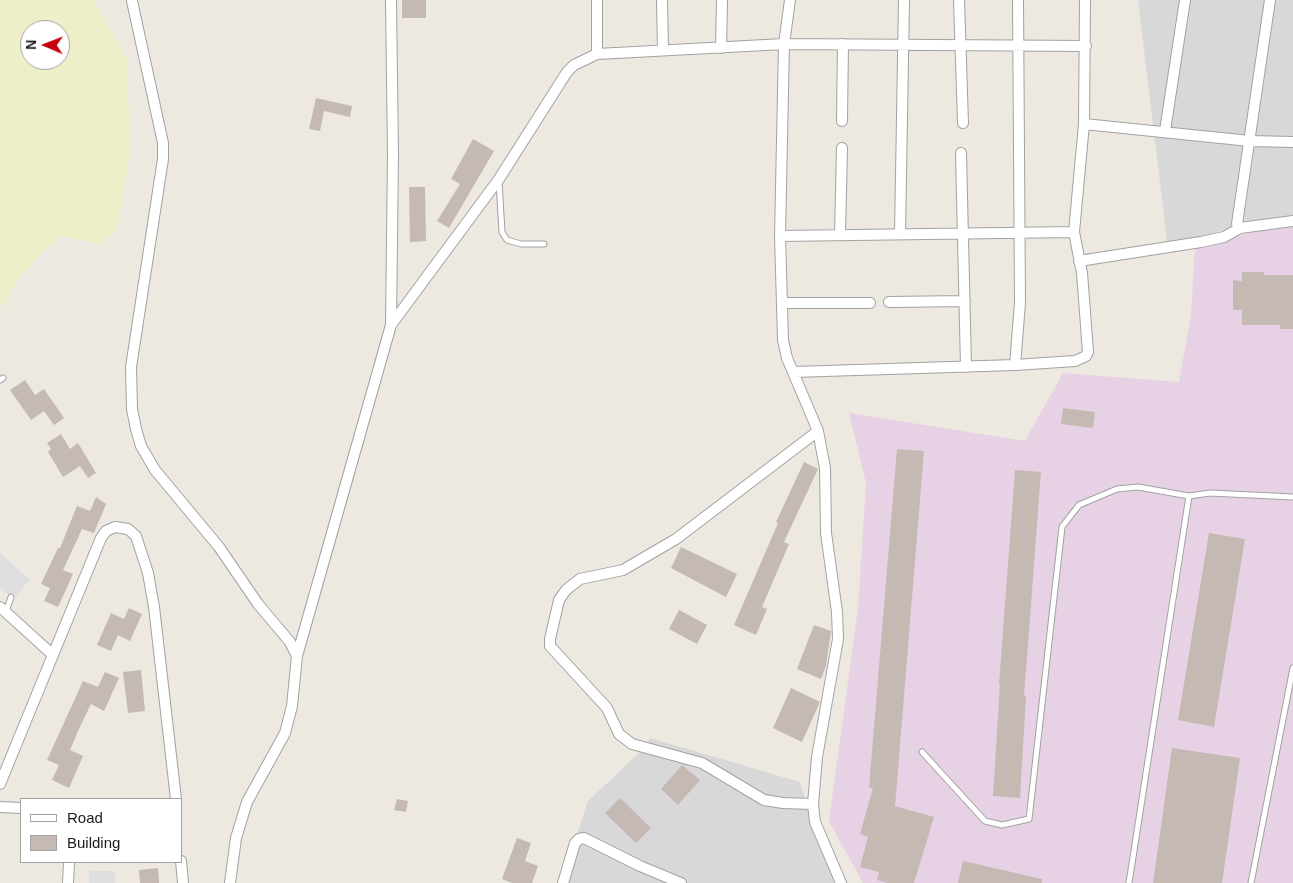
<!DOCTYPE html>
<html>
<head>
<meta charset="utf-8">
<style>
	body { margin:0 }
	#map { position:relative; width:1293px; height:883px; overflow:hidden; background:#ede8e0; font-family:Arial,sans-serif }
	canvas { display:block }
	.legend { position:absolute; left:20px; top:798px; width:162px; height:65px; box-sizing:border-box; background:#fff; border:1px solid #a4a4a4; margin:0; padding:6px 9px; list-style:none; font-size:15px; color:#1b1b1b }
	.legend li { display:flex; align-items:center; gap:10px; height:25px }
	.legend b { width:25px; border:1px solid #a4a4a4 }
	.north { position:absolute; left:20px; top:20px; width:50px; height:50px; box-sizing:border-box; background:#fff; border:1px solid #a4a4a4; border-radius:50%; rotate:271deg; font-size:14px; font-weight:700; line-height:20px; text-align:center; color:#1b1b1b }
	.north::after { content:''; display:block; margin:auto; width:18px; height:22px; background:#c6000e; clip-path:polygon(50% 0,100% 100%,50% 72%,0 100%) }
</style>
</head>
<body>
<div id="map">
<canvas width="1293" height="883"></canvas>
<ul class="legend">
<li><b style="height:6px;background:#fff"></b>Road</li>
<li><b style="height:14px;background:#c5b9b3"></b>Building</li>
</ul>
<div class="north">N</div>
</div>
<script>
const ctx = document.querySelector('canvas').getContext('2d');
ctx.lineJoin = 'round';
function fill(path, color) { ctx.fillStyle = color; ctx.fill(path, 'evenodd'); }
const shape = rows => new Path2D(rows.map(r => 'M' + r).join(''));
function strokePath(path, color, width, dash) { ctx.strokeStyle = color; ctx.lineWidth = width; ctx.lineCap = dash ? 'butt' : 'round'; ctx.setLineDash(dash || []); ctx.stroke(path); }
const residential = shape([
	[1138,0,1293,0,1293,216,1231,227,1168,249],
	[650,738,800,782,809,811,848,883,561,883,588,801,639,753]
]);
const industrial = shape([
	[1293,226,1293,883,863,883,829,821,858,609,866,483,849,413,1025,441,1063,373,1179,382,1191,316,1195,247,1253,232]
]);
const farmland = shape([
	[0,0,94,0,127,59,130,153,117,229,101,245,63,236,43,251,16,282,3,307,0,305],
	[30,30,60,30,60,60,30,60]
]);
const parking = shape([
	[0,553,30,580,13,599,0,587],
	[89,871,115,871,115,883,89,883]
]);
const building = shape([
	[402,0,426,0,426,18,402,18],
	[316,98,352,106,350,117,324,111,320,131,309,129],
	[473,139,494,151,449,228,437,221,460,184,451,179],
	[409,187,425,187,426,241,410,242],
	[1242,272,1264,272,1264,275,1293,275,1293,329,1280,329,1280,325,1242,325,1242,310,1233,310,1233,280,1242,281],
	[25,380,35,395,44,389,64,418,54,425,44,411,31,420,10,390],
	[1063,408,1095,412,1093,428,1061,424],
	[61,434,70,449,78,443,96,473,88,478,80,466,63,477,48,452,51,449,47,443],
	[897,449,924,451,895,806,934,817,914,883,888,883,877,880,879,872,860,867,868,837,860,834,873,788,869,788],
	[804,462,818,469,784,542,789,544,762,607,767,609,756,635,734,625,778,523,776,522],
	[1015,470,1041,472,1024,696,1026,696,1020,798,993,796,1000,684,999,684],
	[96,497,106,504,94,533,82,529,76,542,63,570,73,574,58,607,44,601,50,588,41,584,58,548,60,548,77,506,90,511],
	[1209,533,1245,539,1214,727,1178,720],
	[681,547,737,574,726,597,671,568],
	[129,608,142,614,130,641,118,635,111,651,97,645,111,613,124,619],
	[679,610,707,625,697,644,669,629],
	[814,625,831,631,826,666,821,679,797,669],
	[141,670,145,711,128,713,123,672],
	[105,672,119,678,104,711,91,704,78,731,70,750,83,756,69,788,52,780,59,765,47,760,83,681,98,687],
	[791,688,820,702,802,742,773,728],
	[1172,748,1240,758,1222,883,1153,883],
	[682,765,700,780,678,805,661,789],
	[620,798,651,828,636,843,605,813],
	[397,799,408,801,406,812,394,810],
	[517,838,531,843,525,861,538,866,532,883,512,883,502,879],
	[963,861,1042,879,1042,883,958,883],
	[158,868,159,883,140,883,139,870]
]);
const service = shape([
	[499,182,502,232,507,240,521,244,544,244],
	[0,380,3,378],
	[6,612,11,597],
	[922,752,985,821,1002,825,1029,819,1062,527,1079,505,1117,489,1138,487,1189,496,1210,493,1293,497],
	[1129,883,1189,496],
	[1251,883,1293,668]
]);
const minor = shape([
	[597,0,597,54],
	[662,0,663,49],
	[790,0,784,44,780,236,783,340,787,358,818,431,825,468,826,533,837,612,838,639,817,757,813,804,815,822,841,883],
	[959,0,963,123],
	[132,1,163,143,163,159,131,367,132,409,136,429,141,446,155,470,219,547,258,604,290,642,297,656,292,706,285,733,247,802,236,838,230,883],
	[721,48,722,0],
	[842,121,843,44],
	[1084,124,1250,141,1293,142],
	[1165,131,1185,0],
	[961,153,966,367],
	[1240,228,1237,224,1270,0],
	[840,234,842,148],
	[900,234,904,0],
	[780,236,1074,232],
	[1079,261,1201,242,1224,237,1240,228,1293,221],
	[889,302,965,301],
	[782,303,870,303],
	[391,325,499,179,567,72,574,65,597,54,784,44,1086,46],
	[1015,365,1020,303,1018,0],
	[793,372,1015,365,1075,361,1086,356,1088,352,1082,273,1074,232,1084,124,1085,0],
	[0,607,53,655],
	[297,656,391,325,393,154,391,0],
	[0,784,101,538,106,531,115,527,128,529,136,536,148,573,154,607,176,799],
	[813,804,783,803,764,800,702,763,632,744,619,734,607,708,550,646,550,639,559,600,566,590,580,579,623,570,676,539,818,431],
	[0,807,21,808],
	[181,861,183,883],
	[68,883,69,862],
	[563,883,575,843,579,839,584,838,640,866,681,883]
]);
fill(residential, '#d9d8d8');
fill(industrial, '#e7d1e4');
fill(farmland, '#eeeec9');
fill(parking, '#dfdfdf');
fill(building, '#c5b9b3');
strokePath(service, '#a2a2a2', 7);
strokePath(minor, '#a2a2a2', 12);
strokePath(service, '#fff', 5);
strokePath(minor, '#fff', 10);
</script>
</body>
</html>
